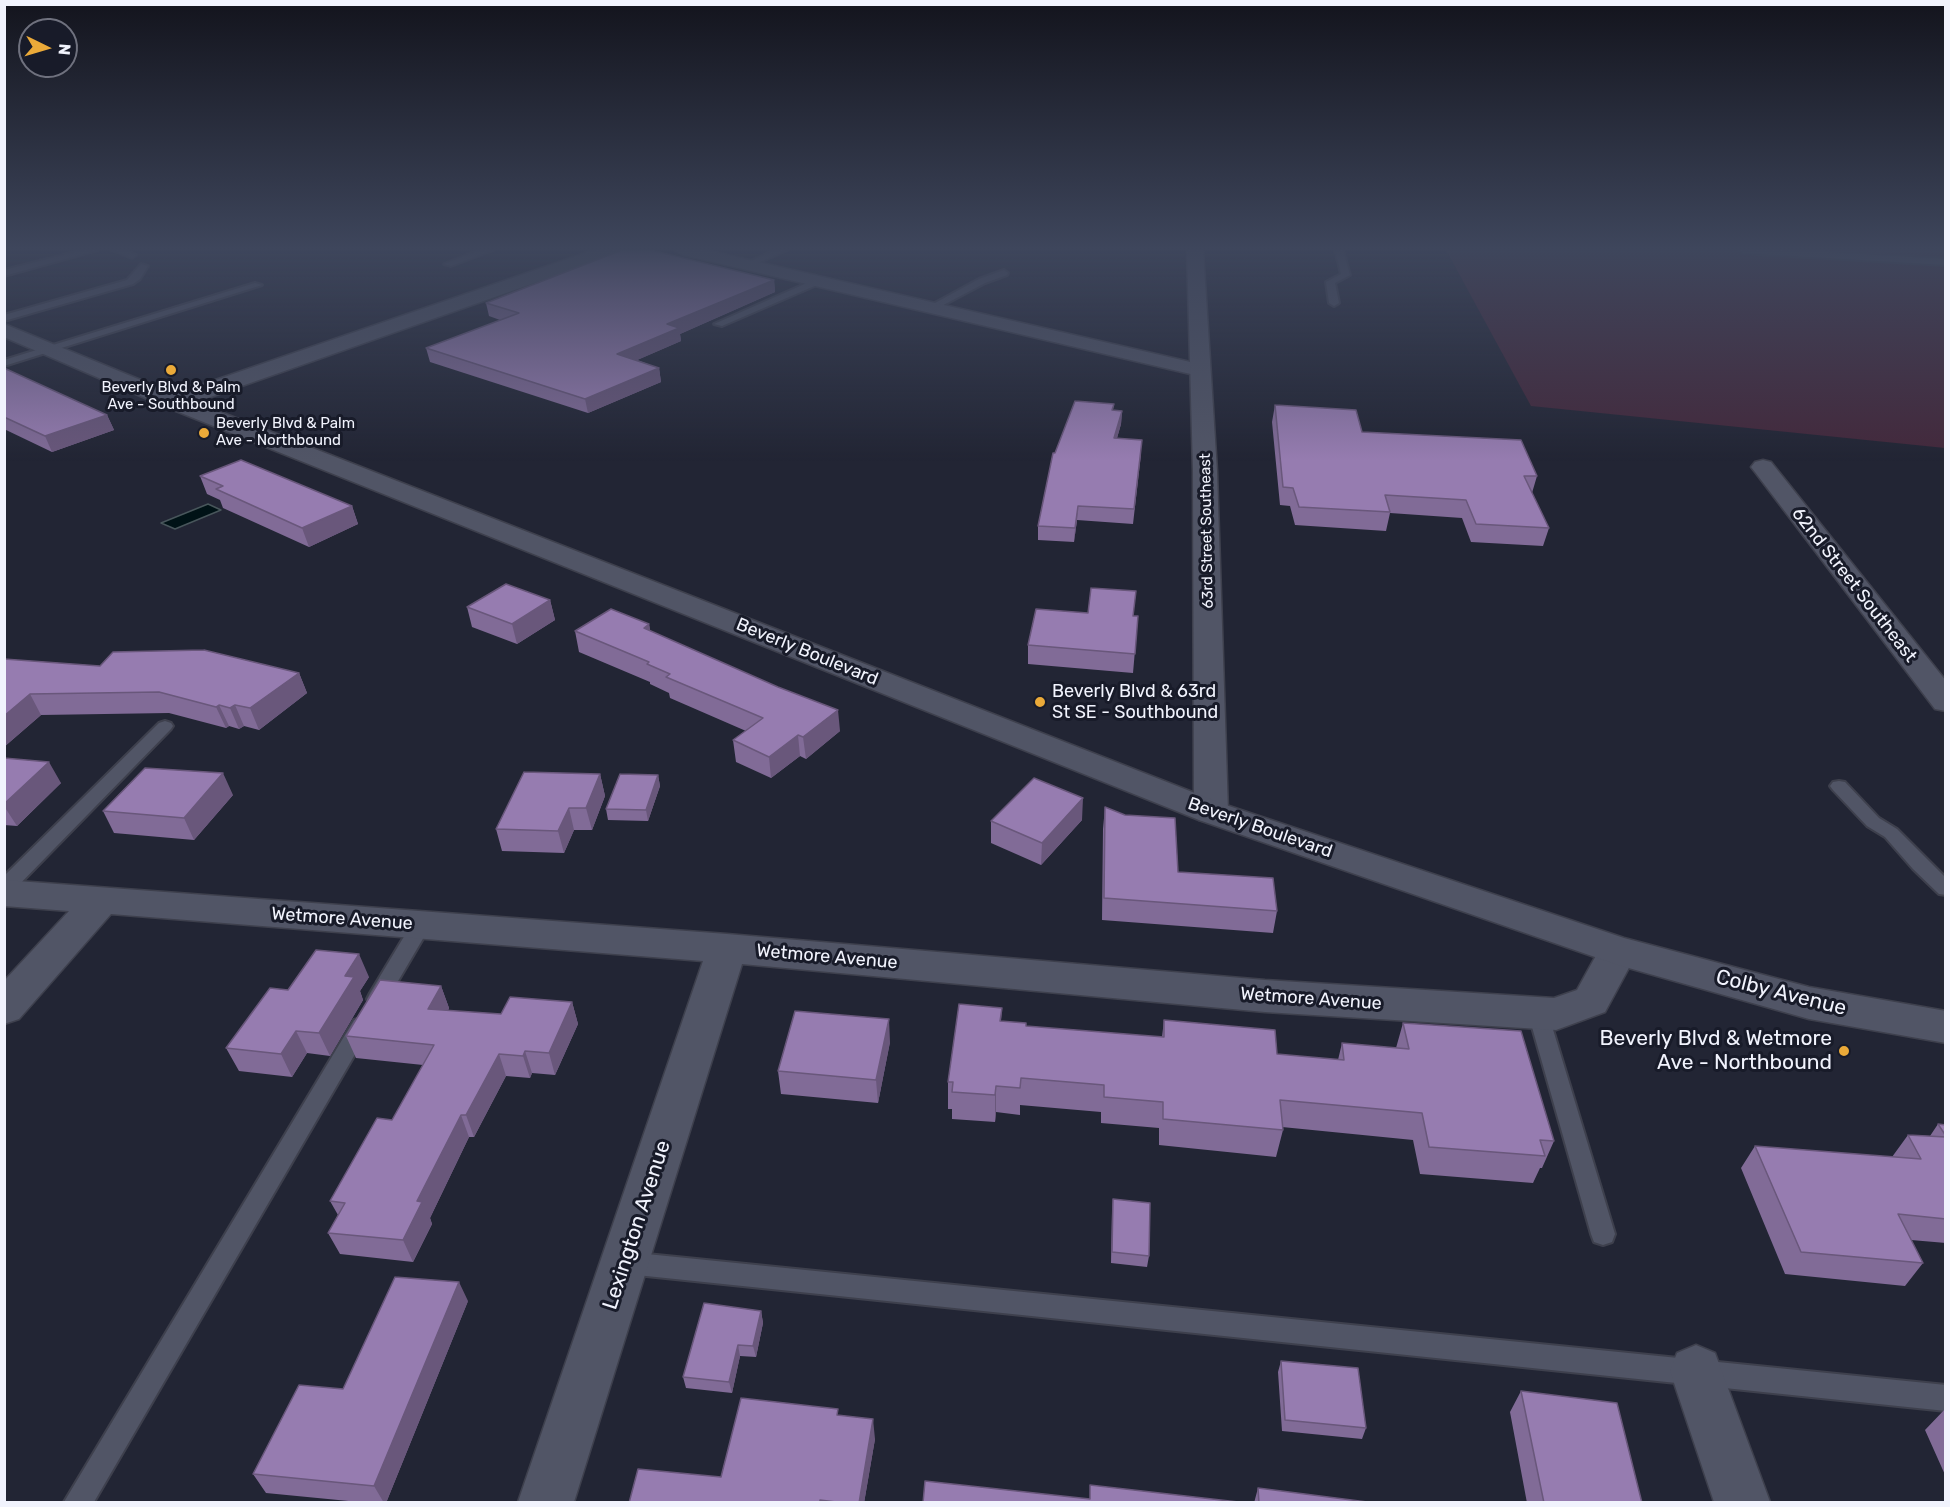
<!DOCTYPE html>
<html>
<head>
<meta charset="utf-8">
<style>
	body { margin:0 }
	#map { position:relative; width:1950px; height:1507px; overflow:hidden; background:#222534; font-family:Rubik,sans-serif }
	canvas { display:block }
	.frame { position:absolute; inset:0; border:6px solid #f1f3fd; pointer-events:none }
	.north { position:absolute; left:18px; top:18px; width:60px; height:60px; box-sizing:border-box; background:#181b29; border:2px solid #6f717e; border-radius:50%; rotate:95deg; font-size:16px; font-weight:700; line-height:24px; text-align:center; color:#f1f3fd }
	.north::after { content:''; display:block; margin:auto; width:21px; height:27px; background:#ebaa39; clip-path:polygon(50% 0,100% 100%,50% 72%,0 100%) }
</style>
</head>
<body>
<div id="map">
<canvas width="1950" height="1507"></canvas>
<div class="frame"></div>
<div class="north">N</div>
</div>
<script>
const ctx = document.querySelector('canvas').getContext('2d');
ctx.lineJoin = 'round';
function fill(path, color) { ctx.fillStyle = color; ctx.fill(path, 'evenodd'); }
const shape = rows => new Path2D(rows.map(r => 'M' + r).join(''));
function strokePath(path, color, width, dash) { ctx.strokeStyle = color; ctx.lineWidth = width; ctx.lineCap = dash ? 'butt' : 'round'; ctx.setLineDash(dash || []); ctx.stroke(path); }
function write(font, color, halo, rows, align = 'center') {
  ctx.font = font + ' Rubik,sans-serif'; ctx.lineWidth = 6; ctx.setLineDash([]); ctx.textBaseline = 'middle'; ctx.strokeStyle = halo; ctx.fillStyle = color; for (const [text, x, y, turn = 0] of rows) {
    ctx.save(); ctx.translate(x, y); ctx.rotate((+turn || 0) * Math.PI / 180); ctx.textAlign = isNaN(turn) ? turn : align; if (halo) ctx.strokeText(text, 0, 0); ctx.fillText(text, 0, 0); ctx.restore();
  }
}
const green = shape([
	[1446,250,1945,250,1945,448,1531,406]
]);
const water = shape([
	[208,504,221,510,175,529,161,523,208,504]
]);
const service = shape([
	[83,250,98,250,4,276,4,270,83,250],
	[112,250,125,250,136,255,132,258,112,250],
	[480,250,493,250,451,266,444,264,480,250],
	[775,250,787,250,749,267,742,265,775,250],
	[1335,250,1343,250,1350,275,1335,283,1339,303,1334,306,1329,303,1326,282,1341,274,1335,250],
	[1739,250,1789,250,1946,259,1946,265,1743,253,1739,250],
	[141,264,148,266,140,279,133,284,4,321,4,315,127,280,141,264],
	[1004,270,1008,273,1007,275,985,283,932,311,924,309,979,279,1004,270],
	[816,279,819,280,819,284,722,326,714,324,816,279],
	[255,283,262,285,4,366,4,360,255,283],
	[165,721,171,723,173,726,171,729,11,893,4,894,4,876,159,723,165,721],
	[1839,781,1845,782,1879,818,1897,829,1946,878,1946,895,1939,894,1913,869,1885,837,1867,826,1833,790,1830,786,1833,782,1839,781],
	[421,918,428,920,431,925,384,1005,377,1007,370,1005,367,999,370,993,414,920,421,918],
	[1538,1005,1545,1007,1548,1013,1615,1234,1612,1242,1603,1245,1594,1242,1591,1234,1528,1013,1531,1007,1538,1005],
	[361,1018,368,1020,371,1026,368,1032,94,1502,64,1502,354,1020,361,1018],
	[627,1252,1946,1385,1946,1411,627,1274,618,1271,615,1263,618,1255,627,1252]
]);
const minor = shape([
	[594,250,619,250,617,254,182,407,174,409,166,407,163,402,166,397,594,250],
	[675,250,706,250,1199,364,1206,366,1209,370,1206,374,1199,376,683,255,675,250],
	[1763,460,1771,462,1946,681,1946,711,1935,709,1755,472,1751,467,1755,462,1763,460],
	[4,880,727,934,1265,980,1554,998,1577,990,1604,941,1618,937,1632,941,1638,951,1605,1012,1556,1030,1265,1012,742,964,574,1502,518,1502,703,961,111,914,19,1019,4,1024,4,981,69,911,4,906,4,880],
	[1696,1345,1715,1353,1770,1502,1714,1502,1670,1371,1677,1353,1696,1345]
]);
const tertiary = shape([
	[1187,250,1203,250,1217,471,1228,812,1223,820,1211,823,1199,820,1194,812,1193,471,1187,250]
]);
const secondary = shape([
	[4,324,182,397,1223,804,1624,938,1809,987,1946,1011,1946,1043,1809,1019,1618,965,1199,820,166,407,4,337,4,324]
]);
const wall = shape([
	[774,280,775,292,680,334,681,341,637,360,659,368,661,382,588,413,430,362,426,348,500,320,489,316,486,303],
	[4,368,107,415,114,430,52,452,4,429],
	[1114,404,1113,410,1122,411,1121,424,1117,438,1141,454,1133,524,1077,520,1074,542,1038,540,1038,526],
	[1275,405,1362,432,1537,476,1532,493,1549,528,1543,546,1471,542,1462,518,1390,513,1386,531,1295,525,1290,506,1280,505,1272,422],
	[200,476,352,506,358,524,309,547,223,508,220,500,207,494],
	[550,600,555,620,517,644,472,627,467,607],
	[1133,616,1138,616,1133,673,1028,664,1028,645],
	[649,624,650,631,840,731,806,759,800,756,771,778,736,762,733,740,746,731,670,698,669,693,650,684,650,682,579,652,575,631],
	[4,659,100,666,299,673,307,693,259,730,244,726,239,729,229,726,226,728,169,713,41,715,4,747],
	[4,758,61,783,17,826,4,825],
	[600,774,605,796,592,830,574,830,564,853,502,851,496,829],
	[658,775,660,786,648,821,608,820,606,809],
	[233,795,194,840,114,833,103,811],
	[1105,807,1178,872,1277,911,1273,933,1102,920,1103,829],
	[1082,820,1041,865,991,843,991,821],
	[369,977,360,991,363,1000,330,1056,307,1053,292,1077,239,1071,226,1048,288,990],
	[441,986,449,1008,448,1011,501,1014,572,1002,578,1024,555,1075,532,1073,530,1078,506,1076,474,1137,469,1137,430,1218,432,1224,413,1262,340,1254,328,1233,338,1215,330,1201,392,1120,423,1065,356,1058,346,1036],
	[1002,1008,1001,1021,1026,1026,1162,1037,1164,1020,1277,1054,1338,1060,1342,1043,1396,1048,1403,1023,1554,1141,1542,1168,1540,1168,1533,1183,1420,1174,1413,1140,1282,1127,1283,1130,1276,1157,1159,1145,1159,1128,1101,1123,1101,1112,1020,1105,1020,1115,996,1112,995,1122,952,1119,952,1109,948,1109,948,1082],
	[890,1042,878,1103,781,1094,778,1071],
	[1938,1124,1946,1125,1946,1243,1911,1240,1923,1263,1905,1286,1785,1274,1741,1168,1755,1146,1892,1157,1908,1135,1930,1136],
	[1113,1199,1149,1256,1147,1267,1111,1263,1112,1210],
	[468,1301,386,1503,369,1503,266,1493,253,1474,343,1389],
	[761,1311,763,1323,756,1357,740,1356,732,1393,686,1388,683,1377],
	[1281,1361,1366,1428,1362,1439,1282,1431,1278,1372],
	[1521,1391,1642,1503,1527,1503,1510,1412],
	[1946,1408,1946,1477,1925,1430],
	[839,1415,875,1439,864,1503,629,1503,721,1477],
	[1258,1488,1375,1503,1254,1503]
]);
const shadedWall = shape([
	[774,280,775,292,680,334,681,341,619,368,617,354,667,324],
	[659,368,661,382,588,413,585,399],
	[1122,411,1121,424,1113,452,1114,438],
	[107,415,114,430,52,452,45,436],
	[352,506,358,524,309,547,302,528],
	[1078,506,1077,520,1074,542,1075,528],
	[550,600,555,620,517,644,512,624],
	[649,624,653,645,644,628],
	[299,673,307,693,259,730,250,708],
	[30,694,41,715,4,747,4,716],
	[219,705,229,726,226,728,216,707],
	[235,705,244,726,239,729,230,708],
	[838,710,840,731,806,759,803,737],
	[798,735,800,756,771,778,769,757],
	[49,762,61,783,17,826,4,806,4,804],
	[223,773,233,795,194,840,184,818],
	[600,774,605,796,592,830,586,808],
	[658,775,660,786,648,821,646,810],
	[1083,798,1082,820,1041,865,1042,843],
	[569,808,574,830,564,853,558,831],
	[359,954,369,977,360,991,363,1000,330,1056,319,1033,345,976],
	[441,986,449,1008,436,1031,428,1009],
	[572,1002,578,1024,555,1075,549,1053],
	[889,1019,890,1042,878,1103,876,1080],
	[296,1031,307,1053,292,1077,281,1054],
	[525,1051,532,1073,530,1078,523,1056],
	[499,1054,506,1076,474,1137,466,1115],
	[996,1086,996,1112,995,1122,995,1095],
	[461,1115,469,1137,430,1218,432,1224,413,1262,403,1240,417,1201],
	[459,1282,468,1301,386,1503,384,1503,374,1486],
	[761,1311,763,1323,756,1357,753,1346],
	[738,1345,740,1356,732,1393,729,1382],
	[873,1419,875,1439,864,1503,859,1503]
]);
const building = shape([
	[622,250,651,250,774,280,667,324,679,328,617,354,659,368,585,399,426,348,519,313,486,303,622,250],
	[4,368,107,415,45,436,4,417,4,368],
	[1075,401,1114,404,1112,410,1122,411,1114,438,1142,440,1134,509,1078,506,1075,528,1038,526,1053,453,1055,453,1075,401],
	[1275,405,1356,410,1362,432,1521,440,1537,476,1524,476,1549,528,1476,524,1466,500,1385,495,1390,512,1299,507,1293,488,1283,487,1275,405],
	[241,460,352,506,302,528,216,489,223,486,200,476,241,460],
	[506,584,550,600,512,624,467,607,506,584],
	[1091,588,1136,591,1133,616,1138,616,1135,654,1028,645,1036,609,1088,613,1091,588],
	[611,609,649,624,644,628,778,687,838,710,803,737,798,735,769,757,733,740,763,718,666,677,670,674,647,664,649,662,575,631,611,609],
	[204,650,299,673,250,708,235,705,230,708,219,705,216,707,159,692,30,694,4,716,4,659,100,666,113,652,204,650],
	[4,758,49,762,4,804,4,758],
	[145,768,223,773,184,818,103,811,145,768],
	[524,772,600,774,586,808,569,808,558,831,496,829,524,772],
	[620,774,658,775,646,810,606,809,620,774],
	[1034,778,1083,798,1042,843,991,821,1034,778],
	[1105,807,1125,815,1175,818,1178,872,1273,878,1277,911,1104,898,1105,807],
	[316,950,359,954,345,976,354,977,319,1033,296,1031,281,1054,226,1048,270,988,288,990,316,950],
	[380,980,441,986,428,1009,501,1014,510,997,572,1002,549,1053,525,1051,523,1056,499,1054,466,1115,461,1115,417,1201,422,1202,403,1240,328,1233,345,1203,330,1201,377,1118,392,1120,434,1045,346,1036,380,980],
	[959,1004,1002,1008,1000,1021,1026,1023,1026,1026,1164,1037,1164,1020,1275,1030,1277,1054,1344,1060,1342,1043,1409,1049,1403,1023,1521,1031,1554,1141,1540,1140,1545,1156,1429,1147,1422,1113,1280,1100,1283,1130,1163,1119,1163,1102,1104,1097,1104,1085,1021,1078,1020,1088,996,1086,995,1095,952,1092,953,1082,948,1082,959,1004],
	[795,1011,889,1019,876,1080,778,1071,795,1011],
	[1938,1124,1946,1125,1946,1136,1938,1124],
	[1908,1135,1946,1137,1946,1219,1898,1214,1923,1263,1801,1252,1755,1146,1921,1159,1908,1135],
	[1113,1199,1150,1203,1149,1256,1112,1252,1113,1199],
	[395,1277,459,1282,374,1486,253,1474,299,1385,343,1389,395,1277],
	[704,1303,761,1311,753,1346,738,1345,729,1382,683,1377,704,1303],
	[1281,1361,1358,1368,1366,1428,1285,1420,1281,1361],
	[1521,1391,1617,1403,1642,1503,1544,1503,1521,1391],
	[741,1398,838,1409,837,1415,873,1419,859,1503,844,1503,820,1500,820,1503,629,1503,638,1469,721,1477,741,1398],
	[925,1481,1090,1499,1090,1485,1247,1503,923,1503,925,1481],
	[1258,1488,1375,1503,1259,1503,1258,1488]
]);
const markers = [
	[171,370,6,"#ebaa39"],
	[204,433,6,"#ebaa39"],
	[1040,702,6,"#ebaa39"],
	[1844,1051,6,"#ebaa39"]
];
const farPoinames = [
	["Beverly Blvd & Palm",171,388],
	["Ave - Southbound",171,405],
	["Beverly Blvd & Palm",216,424,"left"],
	["Ave - Northbound",216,441,"left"]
];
const farStreetnames = [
	["63rd Street Southeast",1207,531,-91]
];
const streetNames = [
	["62nd Street Southeast",1854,585,52],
	["Beverly Boulevard",807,652,22],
	["Beverly Boulevard",1260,828,19],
	["Wetmore Avenue",342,919,4],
	["Wetmore Avenue",827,957,5],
	["Wetmore Avenue",1311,999,4]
];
const poiNames = [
	["Beverly Blvd & 63rd",1052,692],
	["St SE - Southbound",1052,713]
];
const nearStreetnames = [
	["Colby Avenue",1781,993,14],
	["Lexington Avenue",637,1225,-72]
];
const nearPoinames = [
	["Beverly Blvd & Wetmore",1832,1039],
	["Ave - Northbound",1832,1063]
];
fill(green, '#43283b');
fill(water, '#001216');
strokePath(water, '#48565b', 1.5);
strokePath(service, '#3e404d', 4);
strokePath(minor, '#3e404d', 3);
strokePath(tertiary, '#3e404d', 3);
strokePath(secondary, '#3e404d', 3);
fill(service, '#515566');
fill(minor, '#515566');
fill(tertiary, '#515566');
fill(secondary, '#515566');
fill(wall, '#816b97');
fill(shadedWall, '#69577b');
fill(building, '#967cb0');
strokePath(building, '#69577b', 1.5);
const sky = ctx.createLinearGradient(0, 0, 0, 461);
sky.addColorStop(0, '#13141d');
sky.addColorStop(0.54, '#3e465c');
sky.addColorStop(1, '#3e465c00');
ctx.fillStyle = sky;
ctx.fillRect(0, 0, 1950, 461);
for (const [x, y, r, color] of markers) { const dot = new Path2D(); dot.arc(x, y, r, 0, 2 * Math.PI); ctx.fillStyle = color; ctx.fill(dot); strokePath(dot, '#181b29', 2); }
write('15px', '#f1f3fd', '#181b29', farPoinames);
write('15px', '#f1f3fd', '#181b29', farStreetnames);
write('18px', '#f1f3fd', '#181b29', streetNames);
write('18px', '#f1f3fd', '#181b29', poiNames, 'left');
write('21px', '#f1f3fd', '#181b29', nearStreetnames);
write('21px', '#f1f3fd', '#181b29', nearPoinames, 'right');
</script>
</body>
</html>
